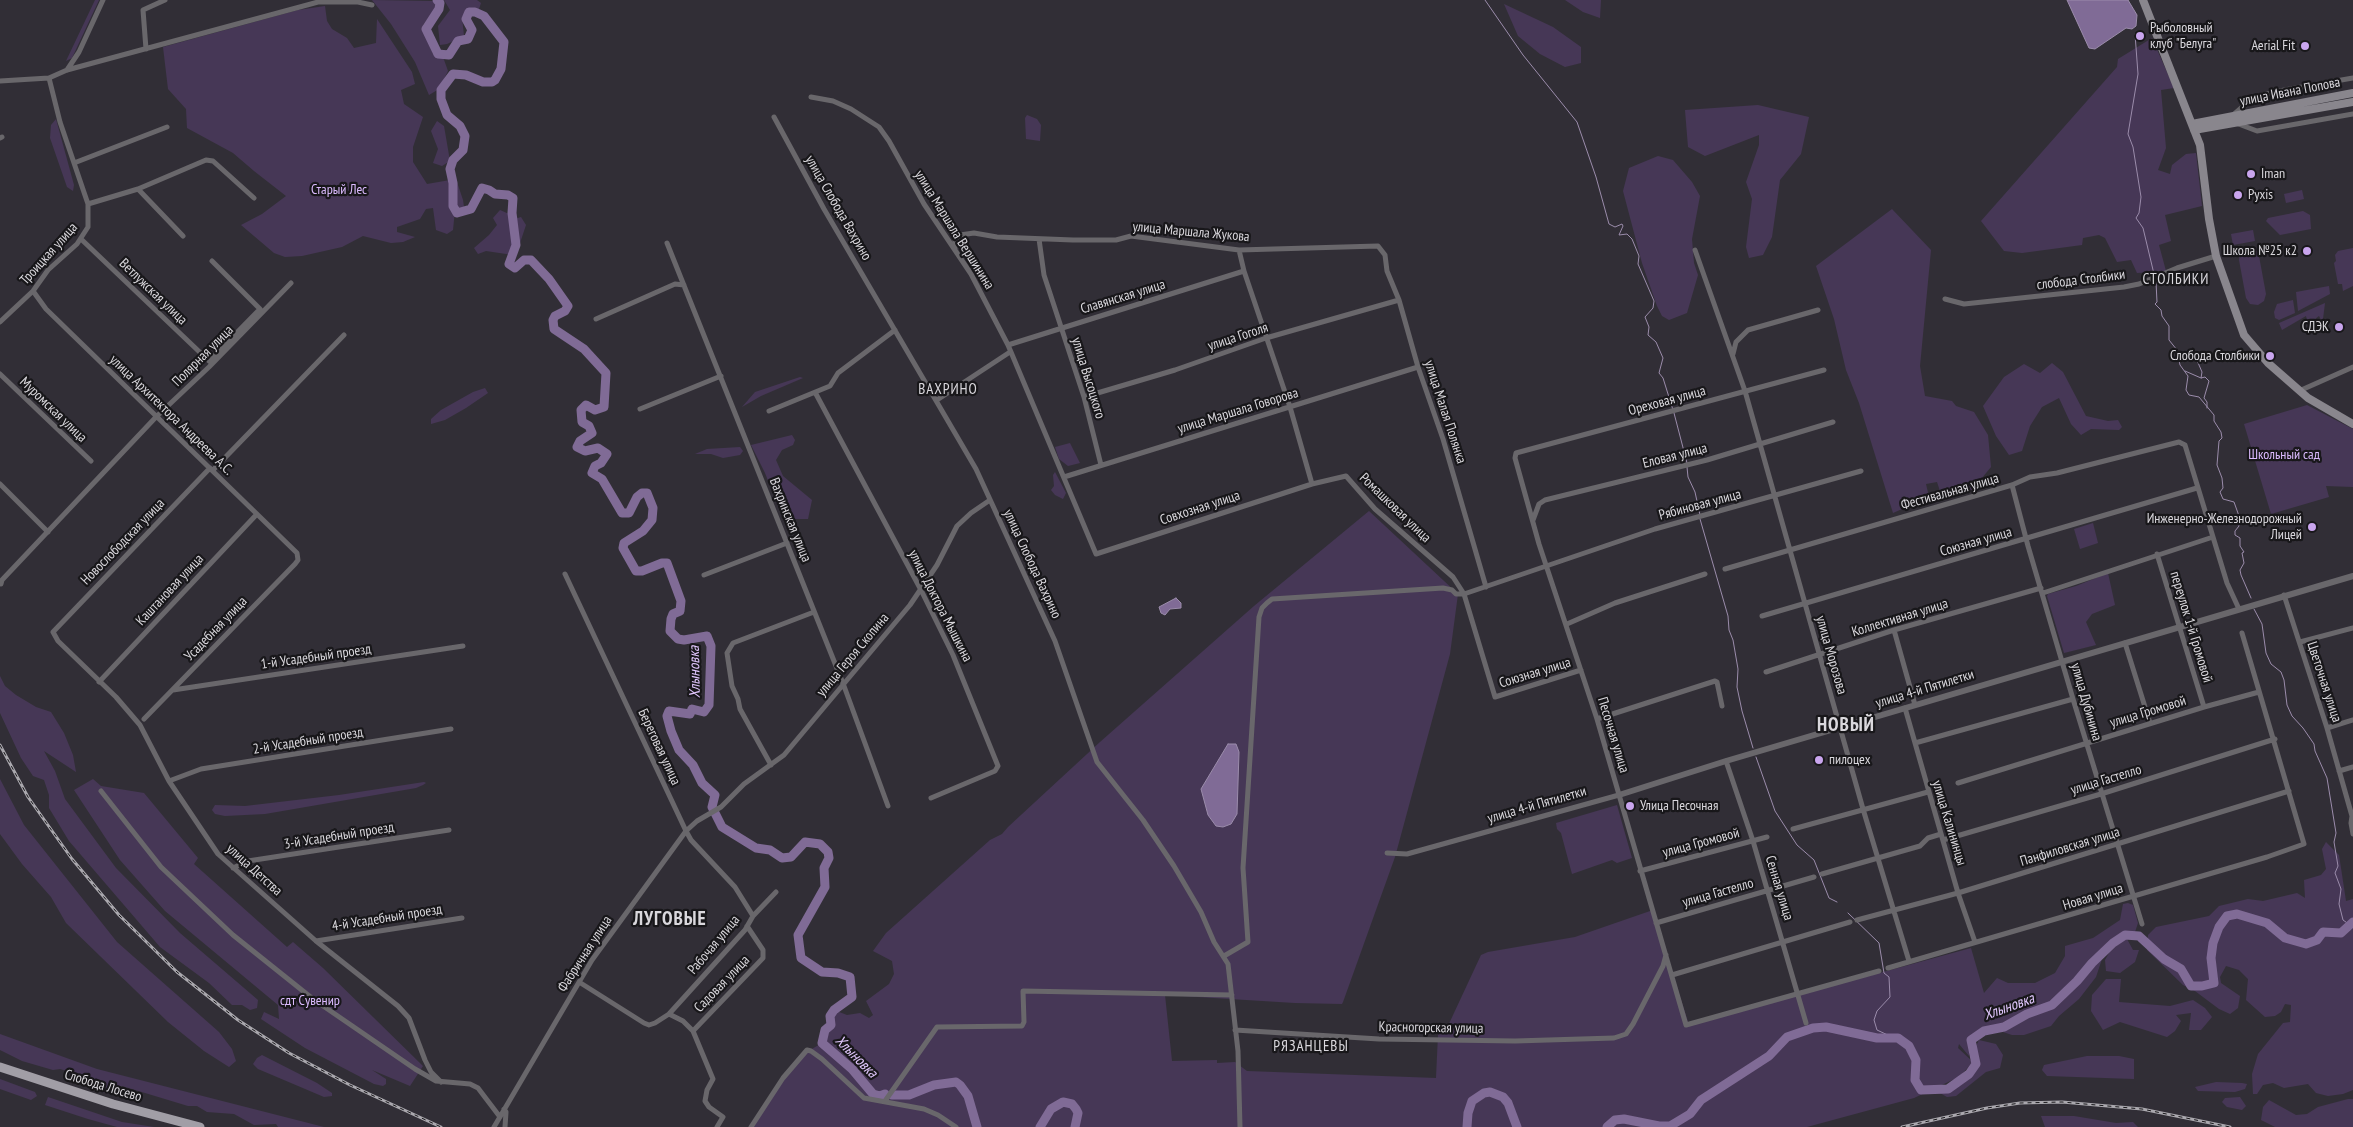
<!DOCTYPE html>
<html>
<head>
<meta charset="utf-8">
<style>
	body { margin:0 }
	canvas { display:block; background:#312e36 }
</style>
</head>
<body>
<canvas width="2353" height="1127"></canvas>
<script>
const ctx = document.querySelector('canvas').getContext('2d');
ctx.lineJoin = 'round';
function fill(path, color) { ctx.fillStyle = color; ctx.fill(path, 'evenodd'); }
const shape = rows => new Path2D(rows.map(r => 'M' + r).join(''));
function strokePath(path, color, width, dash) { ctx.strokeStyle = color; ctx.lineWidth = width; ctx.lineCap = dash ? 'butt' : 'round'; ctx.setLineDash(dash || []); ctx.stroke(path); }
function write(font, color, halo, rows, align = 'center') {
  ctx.font = font + ' "PT Sans Narrow",sans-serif'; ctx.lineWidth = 4.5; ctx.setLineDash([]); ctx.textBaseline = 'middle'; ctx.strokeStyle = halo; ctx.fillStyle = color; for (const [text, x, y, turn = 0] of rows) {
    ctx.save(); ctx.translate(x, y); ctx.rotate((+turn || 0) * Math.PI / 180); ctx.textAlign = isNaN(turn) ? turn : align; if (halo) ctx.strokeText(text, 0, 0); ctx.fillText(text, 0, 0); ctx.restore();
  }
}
const green = shape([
	[95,0,99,0,72,58,66,61],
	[372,0,435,1,436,8,423,25,433,54,443,57,448,71,439,89,429,95,415,62,391,24],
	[444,0,477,0,481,3,479,9,469,9,462,17,464,36,447,44,440,45,438,26,450,10],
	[1565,0,1601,0,1600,18,1583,12],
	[1504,4,1553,27,1581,47,1581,63,1565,67,1540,54,1518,36],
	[325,6,327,21,332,29,347,38,354,48,376,43,377,19,412,72,415,84,401,90,404,104,423,117,413,147,413,162,427,184,456,179,463,200,464,207,455,210,453,230,447,234,436,230,433,208,426,209,420,219,397,227,397,232,415,237,403,242,391,243,363,236,342,247,302,256,285,257,274,253,241,225,262,214,286,196,254,171,233,153,187,128,186,109,168,89,163,47,298,10],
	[2152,38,2174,88,2161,90,2166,148,2158,170,2170,174,2172,165,2186,154,2196,153,2202,206,2165,215,2171,241,2159,245,2166,271,2137,273,2131,260,2117,262,2105,238,2099,235,2083,238,2082,245,2022,253,2004,251,1981,221,2117,67,2118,59],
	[1758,105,1809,117,1801,154,1780,180,1772,237,1763,255,1749,258,1746,247,1752,199,1746,182,1759,145,1759,135,1705,156,1688,147,1685,110],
	[1027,115,1037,119,1041,125,1040,141,1026,139,1025,118],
	[56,119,74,185,73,191,67,187,50,138,51,125],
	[437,121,444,126,450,161,442,166,433,163,438,149,431,131],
	[1658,156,1673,160,1692,182,1700,196,1692,239,1694,263,1698,275,1687,313,1669,320,1662,316,1657,306,1642,263,1623,191,1629,168],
	[2302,190,2304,199,2286,203,2284,194],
	[1892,209,1931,250,1920,366,1925,396,1952,401,1956,406,1974,412,1988,435,1991,467,1972,490,1940,491,1937,482,1926,484,1929,497,1893,513,1859,403,1846,370,1834,319,1816,266],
	[500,210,518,218,521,217,526,225,520,243,513,255,486,251,478,254,474,248,489,235,497,225,493,218],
	[2303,211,2310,215,2311,229,2280,235,2266,221,2268,218],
	[2253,230,2255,241,2233,245,2231,234],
	[2250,247,2257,251,2259,256,2266,294,2264,301,2258,305,2250,304,2246,298,2239,260,2240,252,2243,248],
	[2353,248,2353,286,2343,291,2342,284,2338,284,2334,263,2336,261,2335,255,2338,251],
	[2329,286,2330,294,2298,311,2296,292],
	[2293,300,2295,313,2279,320,2275,318,2274,312,2277,304],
	[2325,303,2323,319,2321,320,2319,316,2308,324,2306,316,2282,330,2279,323],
	[2052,363,2063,372,2086,416,2108,421,2118,420,2122,427,2119,430,2091,429,2081,435,2071,424,2059,398,2042,407,2030,426,2022,451,2009,455,1996,436,1983,406,2004,377,2024,364,2040,373],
	[800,377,803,378,761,396,742,407,755,392],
	[485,388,488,393,466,408,445,420,431,424,431,419,441,410,473,392],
	[2307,405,2353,429,2353,487,2326,486,2329,497,2271,514,2244,424],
	[792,435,795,440,793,445,782,450,776,460,783,476,812,500,808,519,788,519,778,506,765,473,751,445],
	[1070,443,1080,463,1068,466,1059,459,1055,447],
	[740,447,743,451,740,455,723,458,711,454,695,454,707,449],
	[1055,472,1066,493,1063,499,1055,495,1051,490,1054,486,1053,475],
	[1369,511,1458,594,1450,654,1395,857,1343,1002,1342,1004,1295,1003,1165,995,1172,1061,1217,1060,1217,1063,1235,1062,1247,1071,1436,1078,1438,1035,1447,1028,1481,955,1488,952,1575,937,1653,910,1689,1025,1971,948,1984,993,1997,978,2008,983,2035,983,2055,973,2065,956,2065,946,2093,938,2120,920,2123,904,2128,903,2133,905,2138,923,2135,932,2116,939,2101,951,2073,982,2045,1006,2017,1016,2002,1026,1984,1028,1969,1039,1969,1056,1959,1044,1958,1048,1973,1062,1959,1077,1914,1098,1807,1127,751,1127,800,1056,822,1043,825,1030,831,1025,830,1016,834,1010,847,1015,860,1013,869,1018,873,1015,866,1001,889,984,894,974,892,961,873,951,886,933,990,840,1002,834,1008,827,1100,742,1254,606],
	[2093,523,2098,543,2080,549,2074,529],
	[2108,573,2115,605,2092,614,2086,622,2096,645,2064,653,2047,596,2048,594,2076,586],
	[0,676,5,686,16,695,36,707,51,712,64,733,73,755,76,772,44,751,55,771,65,799,116,868,180,933,258,1000,257,1008,250,1010,242,1005,232,1005,209,983,160,947,69,841,49,808,49,795,44,780,33,776,21,758,0,713],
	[0,779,24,825,117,942,219,1032,232,1049,236,1061,229,1067,204,1051,168,1022,66,923,51,897,22,864,0,834],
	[93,779,101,786,144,793,198,858,194,864,287,947,293,942,323,968,423,1066,410,1086,372,1070,386,1079,386,1084,383,1086,374,1084,305,1048,261,1019,264,1012,279,1019,278,1005,165,911,120,860,74,790],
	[424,782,426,783,423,785,416,788,265,814,225,816,215,814,212,810,215,805,245,806,339,795],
	[1617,805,1632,858,1617,863,1612,860,1572,874,1561,833,1557,829,1556,823],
	[2326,842,2339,855,2346,901,2353,899,2353,1090,2343,1094,2328,1096,2316,1093,2308,1084,2284,1088,2273,1083,2263,1085,2257,1094,2253,1094,2252,1074,2258,1054,2283,1023,2290,1022,2291,1005,2285,1004,2281,1012,2275,1016,2265,1017,2246,1000,2248,979,2239,970,2226,966,2220,977,2221,983,2240,996,2238,1008,2230,1014,2219,1009,2195,991,2183,985,2147,950,2148,935,2156,927,2209,916,2219,906,2248,899,2263,901,2297,893,2305,898,2304,880,2321,875,2326,869,2322,849],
	[2127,939,2133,950,2139,950,2135,962,2120,973,2106,971,2105,960,2109,953,2122,941],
	[2102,959,2096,977,2079,999,2059,1016,2051,1026,2024,1035,2012,1035,2003,1032,2030,1016,2053,1008,2080,981,2095,962],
	[2106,979,2121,979,2119,1002,2170,1006,2193,1000,2205,1008,2212,1017,2201,1030,2189,1030,2191,1013,2176,1015,2181,1021,2175,1031,2167,1037,2120,1022,2103,1030,2091,1011,2092,995],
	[0,1034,97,1069,324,1127,278,1127,276,1124,254,1125,234,1114,207,1112,197,1106,188,1106,122,1086,110,1087,108,1094,88,1087,84,1076,60,1069,53,1070,22,1061,0,1050],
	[1979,1040,1996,1044,2003,1055,2000,1068,1986,1072,1956,1096,1947,1097,1940,1093,1952,1089,1971,1075,1979,1064,1976,1046],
	[262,1055,317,1083,332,1093,332,1096,324,1097,258,1069,253,1064,257,1058],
	[2087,1056,2119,1056,2134,1059,2134,1079,2047,1076,2042,1070,2044,1065],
	[0,1079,35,1092,37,1096,31,1100,0,1089],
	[2216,1082,2242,1083,2247,1084,2245,1089,2235,1092,2198,1091,2195,1087],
	[48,1097,122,1122,154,1127,117,1127,88,1119,45,1105],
	[2240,1097,2246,1106,2242,1110,2227,1107,2222,1102,2225,1098],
	[2348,1099,2353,1099,2353,1127,2275,1127,2261,1120,2263,1107,2269,1100,2296,1115,2307,1114,2318,1107],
	[2041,1116,2074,1116,2116,1123,2133,1122,2138,1127,2045,1127]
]);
const water = shape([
	[2128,0,2137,15,2136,26,2132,29,2126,28,2095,49,2089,48,2067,0,2128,0],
	[1176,598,1181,603,1181,608,1170,609,1165,615,1161,613,1159,607,1176,598],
	[1228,744,1236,744,1239,752,1237,814,1231,824,1223,827,1216,826,1208,815,1201,789,1228,744]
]);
const stream = shape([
	[1485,0,1523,55,1577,122,1596,177,1609,224,1615,227,1622,224,1623,226,1619,235,1627,234,1632,239,1639,256,1638,264,1654,301,1653,308,1645,317,1649,327,1648,335,1656,342,1663,358,1659,373,1663,378,1673,410],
	[2135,34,2138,74,2128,134,2133,147,2141,197,2139,213,2136,218,2143,228,2154,274],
	[2156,282,2157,302,2155,304,2161,310,2162,316,2169,326,2169,340,2177,350,2180,365,2188,376,2186,390,2189,395,2199,397,2214,415,2214,421,2221,432,2222,438,2219,441,2217,465,2222,478,2223,488,2220,492,2223,499,2234,502,2239,516,2239,526,2235,531,2235,535,2240,538,2240,546,2244,552,2242,553,2244,563,2240,570,2241,575,2251,598],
	[2196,358,2202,372,2201,378,2205,377,2209,381,2204,398,2207,402,2207,408],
	[2185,371,2201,378],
	[1674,413,1687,463],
	[1687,467,1688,477,1695,492,1700,515],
	[1700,519,1728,616,1729,630,1733,640,1738,669,1737,687,1742,711,1753,748],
	[2254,609,2262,624,2266,653,2271,664,2281,672,2284,680,2287,705,2292,716,2303,728,2314,744,2315,751,2327,778,2336,833,2334,842,2338,866,2335,873,2341,889,2339,904,2343,920,2350,925],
	[1756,757,1775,811,1797,845,1814,860,1829,898,1837,902],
	[1848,913,1879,943,1884,973,1889,977,1890,997,1877,1011,1874,1020,1877,1030,1892,1037]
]);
const river = shape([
	[437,0,440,3,439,9,426,29,438,54,449,55,458,41,468,39,472,30,466,19,469,12,475,12,484,16,504,42,501,69,495,80,492,82,483,82,466,75,453,74,441,90,441,99,447,115,460,126,465,136,463,150,453,160,450,169,453,183,453,206,457,213,471,209,482,188,489,190,495,194,508,195,513,198,512,213,516,245,509,264,515,268,524,260,531,260,549,279,568,306,565,311,555,316,553,320,554,329,584,349,606,373,604,407,595,410,586,405,581,410,582,422,589,426,592,433,580,441,577,447,585,451,598,448,607,454,601,463,595,466,592,473,602,479,622,513,629,513,637,497,642,493,647,493,653,508,652,520,643,531,624,543,623,548,636,571,642,571,662,563,667,563,681,601,680,611,673,614,671,619,670,631,678,639,684,640,707,636,711,646,709,705,704,712,692,709,690,714,669,711,667,716,671,731,679,750,693,765,702,783,715,795,712,807,722,827,756,848,770,850,782,858,791,857,805,842,820,844,828,852,829,858,824,868,825,887,798,935,801,958,822,972,838,973,850,977,852,997,834,1010,830,1016,831,1025,825,1030,822,1043,852,1069,873,1094,880,1096,885,1094],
	[892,1095,909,1095,934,1085,956,1082,960,1085,968,1096,977,1127],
	[1040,1127,1051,1109,1063,1102,1072,1104,1076,1109,1078,1113,1075,1127],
	[1467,1127,1468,1113,1472,1101,1484,1093,1490,1092,1503,1097,1508,1103,1517,1127],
	[1607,1127,1615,1120,1624,1119,1659,1126,1670,1126,1690,1114,1701,1100,1769,1056,1787,1037,1813,1028,1826,1027,1877,1038,1898,1038,1909,1046,1916,1060,1915,1080,1921,1090,1948,1089,1969,1074,1976,1064,1971,1040,1984,1031,2004,1027,2027,1014,2052,1005,2077,981,2092,963,2113,943,2125,935,2139,936,2164,959,2181,969,2191,986,2202,986,2214,983,2211,958,2213,943,2219,927,2227,916,2237,914,2267,923,2285,938,2306,944,2317,940,2323,932,2341,933,2353,922]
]);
const minor = shape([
	[146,49,143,10,165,0],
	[67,70,79,52,103,0],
	[0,81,49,78,67,70,318,2,358,2,372,5],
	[811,97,833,101,851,109,879,127,889,141,924,204,971,274,1008,345,1096,554,1312,484,1346,476,1375,509,1453,577,1464,594,1495,697,1581,670],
	[2232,116,2254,97,2279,91,2353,78],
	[774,117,824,209,976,469,1055,641,1097,762,1143,820,1174,866,1201,912,1214,942,1228,964,1238,1051,1240,1127],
	[2236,123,2257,131,2353,114],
	[0,138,2,137],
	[74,163,167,127],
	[138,189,206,160,213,161,254,198],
	[88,204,138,189,183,236],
	[81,239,209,361,260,309,212,261],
	[1039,239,1044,275,1084,397,1101,465],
	[667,243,844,686,888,806],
	[955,249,955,241,960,235,974,233,997,237,1073,240,1116,240,1131,236,1239,250,1378,246,1385,255,1387,271,1399,300,1418,367,1443,439,1486,587],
	[1239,250,1244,271,1290,407,1312,484],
	[1695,250,1745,391,1863,809,1909,961],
	[33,291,46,309,297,553,298,560,295,564,144,719],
	[1945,299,1964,304,2124,287,2139,284,2177,268,2216,256],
	[596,319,675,284,684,285],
	[0,322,33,291,48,270,77,244,88,227,88,204,60,122,49,78],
	[1008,345,1244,271],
	[1733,354,1736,342,1748,330,1818,310],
	[1824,370,1516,453,1515,458,1539,544,1597,719,1686,1025,1879,971],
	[0,374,91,461],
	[2299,391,2353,367],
	[816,394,921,590,953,655,998,766,995,771,931,798],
	[1084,397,1175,370,1266,338,1399,300],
	[937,400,1010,352],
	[640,409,721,376],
	[769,411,830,386,838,373,895,330],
	[210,468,53,632,58,641,116,697,140,725,169,781,218,854,316,941,398,1006,409,1018,425,1060,431,1072,441,1082],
	[213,470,344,335],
	[1064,477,1418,367],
	[0,484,48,532],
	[2012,485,2028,546,2073,699,2142,924],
	[1533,520,1539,504,1545,500,1707,460,1833,422],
	[2157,554,2204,707],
	[1725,569,2012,485,2030,477,2057,473,2179,442,2185,445,2227,583,2239,609],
	[565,574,686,831,691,840,735,887,753,916],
	[704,575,787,543],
	[1,584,2,580,156,417,209,367,291,283],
	[2043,593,2213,537],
	[2284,595,2327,728,2352,816,2351,823,2353,834],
	[1762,616,2197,488],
	[1567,624,1615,603,1705,574],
	[1894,630,1915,705],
	[2300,642,2353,628],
	[2125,643,2150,723],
	[1766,672,1894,630,2041,588],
	[99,682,257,514],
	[173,690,463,646],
	[1905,708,1958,893,1975,942],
	[1597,719,1715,681,1717,682,1722,706],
	[2327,728,2353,720],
	[1915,743,2073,699],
	[1726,761,1753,841,1806,1023],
	[771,765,740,709,738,699,732,686,727,653,733,643,814,612],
	[2339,771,2353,767],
	[169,781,201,769,451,729],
	[1958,783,2204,707,2259,692],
	[101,791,161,867,233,935,313,999,415,1069,436,1081,470,1084,478,1088,500,1117],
	[1793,829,1928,792],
	[1943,840,2101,794,2275,739],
	[1387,853,1407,854,1619,795],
	[233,868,248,861,449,830],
	[1640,871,1767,837],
	[1822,874,1920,846,1928,838,1941,834],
	[1857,920,1958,893,2289,791],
	[1656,923,1814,877],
	[316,941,462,918],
	[1224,956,1248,942,1243,868,1259,617,1262,608,1267,603,1272,599,1443,588,1452,590,1456,594,1464,594,1655,529,1861,471],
	[1888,968,2267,857,2304,844,2242,633],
	[1672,975,1850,922],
	[579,982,644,1023,649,1025,655,1023,669,1014,683,1021,693,1031,713,1079,707,1090,705,1101,709,1107,723,1117,717,1127],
	[669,1014,745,930,753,916,776,892],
	[1235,1030,1379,1039,1515,1041,1614,1038,1626,1034,1633,1024,1663,966,1666,955],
	[693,1031,763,958,763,950,747,926],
	[885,1101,937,1027,1022,1026,1024,1022,1023,991,1232,995],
	[504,1109,506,1112,505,1127],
	[494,1127,592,960,686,831,697,821,721,807,744,784,784,755,910,605,937,565,957,526,971,513,990,500],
	[751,1127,783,1078,807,1050,811,1051,822,1059,864,1098,924,1109,938,1115,956,1127]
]);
const tertiary = shape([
	[1619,795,1726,761,2353,576]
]);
const secondary = shape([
	[2143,0,2200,145,2209,219,2216,256,2244,335,2268,363,2308,398,2353,424],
	[2192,124,2353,93],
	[2194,130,2353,102]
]);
const primary = shape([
	[0,1067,113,1104,200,1127]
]);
const rail = shape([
	[0,745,28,797,72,859,119,915,177,972,238,1020,289,1053,350,1085,441,1127],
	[1902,1127,1987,1108,2020,1103,2062,1102,2142,1109,2230,1127]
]);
const markers = [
	[2140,36,5,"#c9a5ee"],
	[2305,46,5,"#c9a5ee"],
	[2251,174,5,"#c9a5ee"],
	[2238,195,5,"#c9a5ee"],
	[2307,251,5,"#c9a5ee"],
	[2339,327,5,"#c9a5ee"],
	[2270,356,5,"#c9a5ee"],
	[2312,527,5,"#c9a5ee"],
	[1819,760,5,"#c9a5ee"],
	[1630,806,5,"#c9a5ee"]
];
const poiNames = [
	["Рыболовный",2150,28],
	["клуб \"Белуга\"",2150,44],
	["Aerial Fit",2295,46,"right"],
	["Iman",2261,174],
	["Pyxis",2248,195],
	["Школа №25 к2",2297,251,"right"],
	["СДЭК",2329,327,"right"],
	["Слобода Столбики",2260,356,"right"],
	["Инженерно-Железнодорожный",2302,519,"right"],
	["Лицей",2302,535,"right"],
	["пилоцех",1829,760],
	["Улица Песочная",1640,806]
];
const streetNames = [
	["улица Ивана Попова",2290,92,-11],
	["улица Слобода Вахрино",838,208,60],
	["улица Маршала Вершинина",954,230,58],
	["улица Маршала Жукова",1191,232,5],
	["Троицкая улица",49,254,-48],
	["слобода Столбики",2081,280,-7],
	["Ветлужская улица",153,292,44],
	["Славянская улица",1123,297,-17],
	["улица Гоголя",1238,337,-18],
	["Полярная улица",203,356,-45],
	["улица Высоцкого",1088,378,73],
	["Ореховая улица",1667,401,-15],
	["Муромская улица",53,410,44],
	["улица Маршала Говорова",1238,411,-17],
	["улица Малая Полянка",1445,412,72],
	["улица Архитектора Андреева А.С.",171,415,44],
	["Еловая улица",1675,456,-14],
	["Фестивальная улица",1950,492,-16],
	["Рябиновая улица",1700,505,-15],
	["Совхозная улица",1200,508,-18],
	["Ромашковая улица",1395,508,44],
	["Вахринская улица",790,520,68],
	["Новослободская улица",123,542,-46],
	["Союзная улица",1976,542,-16],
	["улица Слобода Вахрино",1032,564,65],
	["Каштановая улица",170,590,-47],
	["улица Доктора Мышкина",940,606,63],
	["Коллективная улица",1900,618,-17],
	["переулок 1-й Громовой",2191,627,73],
	["Усадебная улица",216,629,-46],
	["улица Героя Скопина",853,655,-50],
	["улица Морозова",1831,655,74],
	["1-й Усадебный проезд",316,657,-8],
	["Союзная улица",1535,673,-17],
	["Цветочная улица",2324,682,72],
	["улица 4-й Пятилетки",1925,689,-17],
	["улица Дубинина",2086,702,74],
	["улица Громовой",2148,712,-17],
	["Песочная улица",1613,735,73],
	["2-й Усадебный проезд",308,741,-9],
	["Береговая улица",659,747,65],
	["улица Гастелло",2106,780,-17],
	["улица 4-й Пятилетки",1537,805,-16],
	["улица Калининцы",1949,823,73],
	["3-й Усадебный проезд",339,836,-9],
	["улица Громовой",1701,843,-15],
	["Панфиловская улица",2070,847,-17],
	["улица Детства",254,870,42],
	["Сенная улица",1779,888,73],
	["улица Гастелло",1718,893,-16],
	["Новая улица",2093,897,-17],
	["4-й Усадебный проезд",387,918,-9],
	["Рабочая улица",714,945,-50],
	["Фабричная улица",585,954,-57],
	["Садовая улица",722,984,-46],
	["Красногорская улица",1431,1028,1],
	["Слобода Лосево",103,1086,17]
];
const parkNames = [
	["Старый Лес",339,190],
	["Школьный сад",2284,455],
	["сдт Сувенир",310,1001]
];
const neighbourhoodNames = [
	["СТОЛБИКИ",2176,280],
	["ВАХРИНО",948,390],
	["РЯЗАНЦЕВЫ",1311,1047]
];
const waterNames = [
	["Хлыновка",695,672,-91],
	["Хлыновка",2009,1007,-20],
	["Хлыновка",856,1057,45]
];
const districtNames = [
	["НОВЫЙ",1846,726],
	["ЛУГОВЫЕ",670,920]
];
fill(green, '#463756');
fill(water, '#806b96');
strokePath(water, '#9b8cab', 1);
strokePath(stream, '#9b8cab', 1);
strokePath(river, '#806b96', 9);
strokePath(minor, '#69676b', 5);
strokePath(tertiary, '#69676b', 6);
strokePath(secondary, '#89868d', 8);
strokePath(primary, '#a19ea6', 9);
strokePath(rail, '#aaa8ae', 3);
strokePath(rail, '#18171a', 1, [4]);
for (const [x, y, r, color] of markers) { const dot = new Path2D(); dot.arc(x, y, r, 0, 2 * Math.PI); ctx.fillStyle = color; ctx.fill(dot); strokePath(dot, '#18171a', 2); }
write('14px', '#dad8dd', '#18171a', poiNames, 'left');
write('14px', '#dad8dd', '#18171a', streetNames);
write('14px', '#dcbbff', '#18171a', parkNames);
ctx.letterSpacing = '1px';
write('15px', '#dad8dd', '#18171a', neighbourhoodNames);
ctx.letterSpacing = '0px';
write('italic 15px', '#e1c7fd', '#18171a', waterNames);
ctx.letterSpacing = '1px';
write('bold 19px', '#dad8dd', '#18171a', districtNames);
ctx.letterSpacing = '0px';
</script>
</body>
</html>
